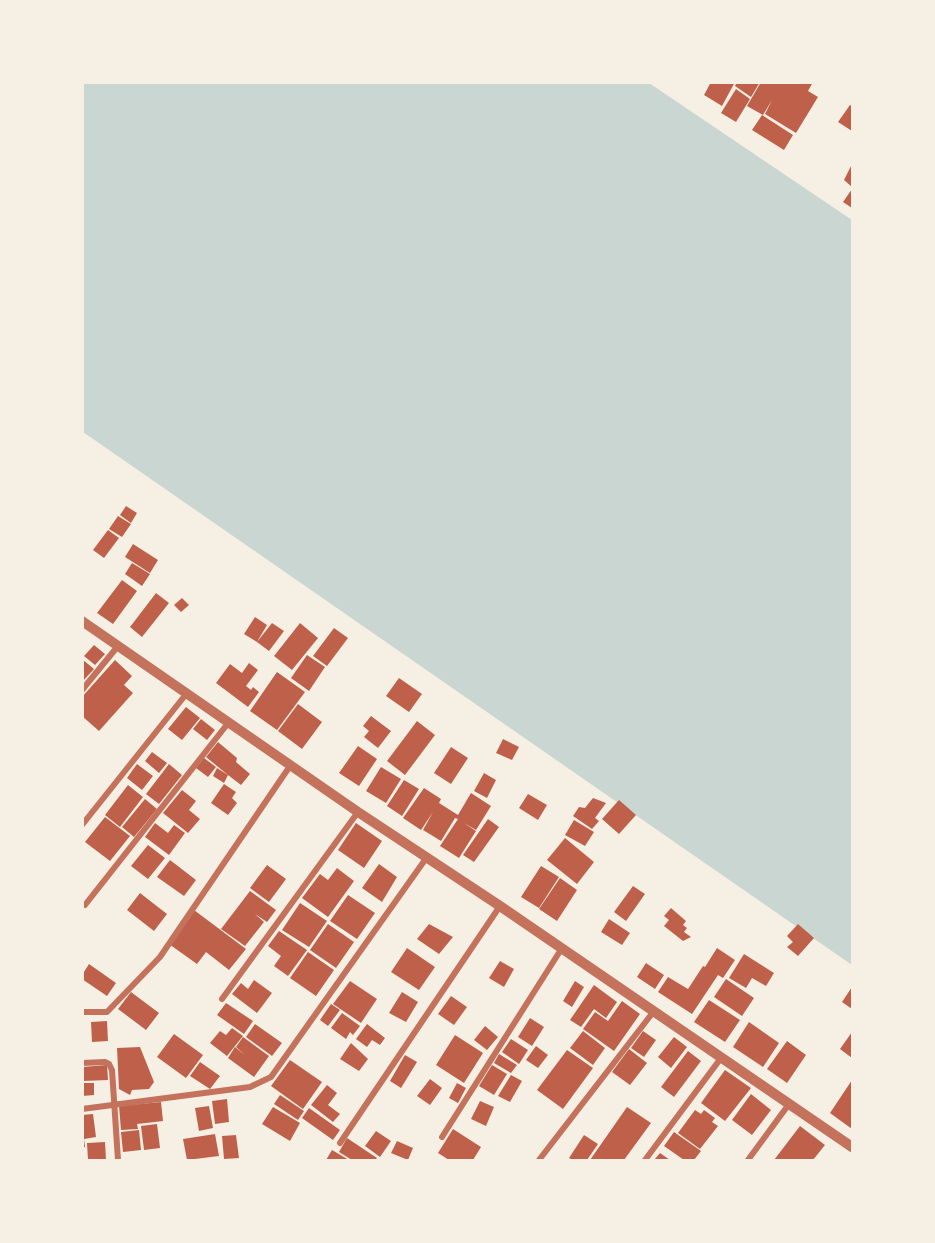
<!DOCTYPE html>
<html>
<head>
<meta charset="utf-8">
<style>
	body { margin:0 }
	#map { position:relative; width:935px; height:1243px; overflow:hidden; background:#f6efe4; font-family:"Space Grotesk",sans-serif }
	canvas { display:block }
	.frame { position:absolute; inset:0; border:84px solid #f6efe4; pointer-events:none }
</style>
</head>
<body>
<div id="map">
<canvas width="935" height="1243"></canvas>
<div class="frame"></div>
</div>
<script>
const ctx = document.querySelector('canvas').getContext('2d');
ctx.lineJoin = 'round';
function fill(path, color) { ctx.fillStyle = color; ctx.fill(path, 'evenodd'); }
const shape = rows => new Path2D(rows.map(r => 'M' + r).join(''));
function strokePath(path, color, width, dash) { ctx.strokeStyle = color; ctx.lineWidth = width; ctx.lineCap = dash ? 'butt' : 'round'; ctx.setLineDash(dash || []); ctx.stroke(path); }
const water = shape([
	[83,83,649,83,852,220,852,965,83,432]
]);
const building = shape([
	[711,82,735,82,722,106,704,95],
	[737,82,760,82,751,97,735,86],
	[761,82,813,82,808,91,818,97,796,133,765,114,772,100,763,115,747,106],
	[736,89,750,99,736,122,721,113],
	[850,105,852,106,852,131,838,122],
	[762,115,793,135,784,150,752,130],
	[852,164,852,187,844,180],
	[852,189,852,208,843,202],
	[126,506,137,513,131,523,120,515],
	[118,516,131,524,122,537,109,529],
	[108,530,119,538,104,558,93,550],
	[133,544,158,560,150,573,125,557],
	[132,563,150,574,142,586,125,574],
	[122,580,137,591,113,624,97,613],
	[156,593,169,603,142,637,130,627],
	[182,598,189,605,181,612,174,605],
	[255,617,267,625,257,642,244,634],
	[272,623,284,631,269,651,257,642],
	[300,623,318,638,292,670,274,656],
	[334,628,348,638,327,666,313,656],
	[94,645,105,654,95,665,84,656],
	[307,655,325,667,309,691,291,678],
	[82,659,94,669,82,682],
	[115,660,132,676,124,685,133,693,99,731,82,716,82,697],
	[249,663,258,670,246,686,251,690,253,687,259,692,248,707,216,683,230,664,242,673],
	[277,672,305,692,277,730,250,711],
	[399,678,422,694,409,712,386,696],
	[298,704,322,722,302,749,278,731],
	[186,707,200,718,182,740,168,729],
	[371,716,391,731,378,748,364,737,369,731,363,726],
	[201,719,215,730,207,740,193,729],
	[417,721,435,735,405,775,387,761],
	[503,739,519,747,512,760,496,753],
	[218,742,237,758,236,762,250,774,241,785,228,775,224,783,213,776,217,768,228,775,206,757],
	[358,746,377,759,359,786,339,773],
	[451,747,468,758,451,784,434,773],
	[152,752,167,763,159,773,145,761],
	[204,758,216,767,208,777,196,768],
	[137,764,153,776,142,790,127,778],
	[169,764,182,775,159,804,146,794],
	[381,767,401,779,386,803,366,791],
	[484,773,496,780,487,798,474,791],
	[404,780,419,789,402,816,387,806],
	[224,784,236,792,232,798,237,803,228,815,211,803],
	[128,785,143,797,120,827,105,815],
	[424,788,441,799,439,803,458,815,471,793,491,806,476,830,464,823,476,831,459,858,440,846,458,819,455,818,441,841,423,830,433,812,421,830,403,818],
	[182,790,196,801,189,810,200,819,188,833,163,813],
	[528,794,547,805,538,820,519,808],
	[593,798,606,803,595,818,599,821,592,829,573,816,579,807,585,808],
	[145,799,157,809,134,837,122,827],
	[619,800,636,815,619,834,602,819],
	[105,817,130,836,110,861,85,842],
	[488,819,499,827,474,862,463,855],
	[574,820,594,832,585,846,565,835],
	[155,823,168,833,174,825,185,833,169,855,145,837],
	[356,823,382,841,364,868,338,850],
	[565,838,594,862,577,884,547,860],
	[148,845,165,858,148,879,131,866],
	[170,860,196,880,184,896,157,877],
	[379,864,397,877,382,902,362,888],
	[267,865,286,879,269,902,250,888],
	[541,866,559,877,539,908,521,897],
	[337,868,354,881,328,917,302,898,320,874,328,880],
	[560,878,577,890,557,921,539,909],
	[633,886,645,894,626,921,614,912],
	[250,891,276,910,267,922,255,914,264,922,245,946,221,929],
	[140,893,167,914,154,931,127,910],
	[348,895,375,913,357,939,330,921],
	[300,903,327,921,309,947,282,930],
	[671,908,686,921,683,925,687,928,684,932,691,937,683,941,664,926,669,920,664,916],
	[194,910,246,949,229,970,206,952,197,964,169,944],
	[609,919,630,933,622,945,601,932],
	[328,924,354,942,336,968,310,950],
	[429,924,453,937,439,954,417,939],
	[798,924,814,938,798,956,787,947,793,942,787,936],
	[279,931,307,950,288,976,274,966,281,956,268,946],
	[407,948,435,967,419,990,391,972],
	[717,948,735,960,723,978,718,975,692,1014,658,992,668,977,688,989,703,966,705,967],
	[308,952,334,970,316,996,290,978],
	[744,954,774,973,766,986,752,978,746,988,729,978],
	[500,961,514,969,504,987,489,978],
	[646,963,664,975,655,989,637,977],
	[89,964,116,983,107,996,82,979,82,975],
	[726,979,754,998,742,1016,714,997],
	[254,980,272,993,257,1013,232,994,241,983,248,989],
	[350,981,377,999,361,1023,333,1004],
	[575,981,584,987,572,1007,563,1001],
	[594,985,617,1002,606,1018,594,1009,581,1027,570,1020],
	[852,987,852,1009,842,1002],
	[131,992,159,1013,146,1030,118,1009],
	[402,992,418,1002,406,1022,389,1013],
	[451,996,467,1007,454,1025,438,1014],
	[709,1000,740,1020,725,1042,694,1022],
	[622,1001,640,1014,614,1051,583,1029,595,1012,608,1021],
	[226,1003,253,1021,244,1034,217,1015],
	[331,1004,340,1010,328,1026,320,1020],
	[342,1013,360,1026,353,1035,350,1032,346,1039,331,1028],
	[530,1018,544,1027,532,1046,518,1037],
	[107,1021,108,1041,92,1042,91,1022],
	[749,1022,779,1043,763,1067,733,1047],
	[255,1024,282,1043,272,1056,246,1037],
	[367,1024,385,1038,380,1045,372,1040,367,1047,356,1039],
	[485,1026,498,1037,487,1050,474,1040],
	[232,1028,243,1036,227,1056,210,1043,220,1031,226,1035],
	[583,1031,605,1048,593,1065,570,1048],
	[643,1031,656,1040,644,1057,631,1048],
	[852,1032,852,1058,840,1049],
	[174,1034,203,1055,186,1078,157,1057],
	[455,1035,483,1053,464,1083,436,1065],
	[243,1037,269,1056,254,1077,228,1058,235,1047,245,1055,236,1047],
	[674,1037,687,1047,671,1068,658,1057],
	[511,1039,528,1050,519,1064,502,1052],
	[787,1041,806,1055,787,1083,767,1069],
	[351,1043,368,1059,359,1071,340,1059],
	[536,1046,548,1055,538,1068,526,1060],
	[140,1047,154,1082,149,1089,132,1090,130,1095,119,1089,117,1048],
	[629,1049,647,1063,630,1085,612,1072],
	[567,1050,593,1068,563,1109,537,1090],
	[688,1051,701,1061,674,1097,661,1087],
	[499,1054,517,1065,511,1073,494,1063],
	[405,1055,417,1062,401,1088,390,1081],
	[290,1060,322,1082,303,1109,271,1086],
	[200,1062,220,1076,210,1089,190,1076],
	[107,1065,108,1080,82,1081,82,1067],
	[492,1065,507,1074,494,1095,479,1086],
	[725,1070,751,1088,725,1121,701,1103],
	[511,1075,522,1081,510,1102,498,1096],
	[430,1079,442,1088,430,1105,417,1096],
	[852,1080,852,1129,830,1113],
	[82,1083,94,1083,94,1095,82,1096],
	[457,1083,466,1088,458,1103,449,1098],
	[327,1085,337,1093,328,1105,340,1114,333,1122,311,1105],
	[751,1094,771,1110,752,1135,732,1120],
	[280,1095,304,1111,298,1120,274,1104],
	[227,1099,229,1122,215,1124,212,1101],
	[480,1101,494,1107,486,1126,471,1119],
	[161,1102,163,1121,137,1124,138,1129,121,1130,119,1106],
	[209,1106,213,1128,199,1131,195,1108],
	[273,1107,300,1123,290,1141,262,1124],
	[627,1107,651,1123,624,1160,590,1160],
	[309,1108,340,1130,333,1140,302,1118],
	[695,1110,701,1114,704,1110,715,1118,712,1122,718,1126,700,1149,678,1133],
	[93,1114,96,1137,84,1139,85,1147,82,1148,82,1115],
	[157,1124,160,1148,144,1150,141,1126],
	[800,1126,825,1145,813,1160,774,1160],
	[453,1129,481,1147,473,1160,449,1160,438,1153],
	[139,1130,141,1150,123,1152,121,1132],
	[376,1131,391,1141,380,1157,365,1146],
	[674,1132,701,1151,694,1160,684,1160,664,1146],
	[215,1134,219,1156,187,1160,183,1139],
	[236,1135,239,1158,224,1159,222,1136],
	[584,1135,598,1144,587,1160,573,1160,569,1158],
	[347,1138,377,1158,375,1160,352,1160,339,1152],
	[397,1141,413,1148,408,1160,391,1153],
	[105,1142,106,1160,88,1160,87,1143],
	[332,1150,349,1160,326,1160],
	[660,1153,670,1160,654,1160]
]);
const minor = shape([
	[82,690,118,646],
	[82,825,187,693],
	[85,905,229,722],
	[222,999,358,812],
	[82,1012,107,1012,160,957,290,766],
	[82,1063,105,1062,109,1064,112,1070,118,1160],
	[82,1109,250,1087,271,1077,427,857],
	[442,1137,562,948],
	[340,1143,500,906],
	[539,1160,654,1011],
	[645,1160,721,1058],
	[748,1160,789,1104]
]);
const tertiary = shape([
	[82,621,358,812,500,906,852,1147]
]);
fill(water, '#c9d6d2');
fill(building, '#bf614a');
strokePath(minor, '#c5725c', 6);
strokePath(tertiary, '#c5725c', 10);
</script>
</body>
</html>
